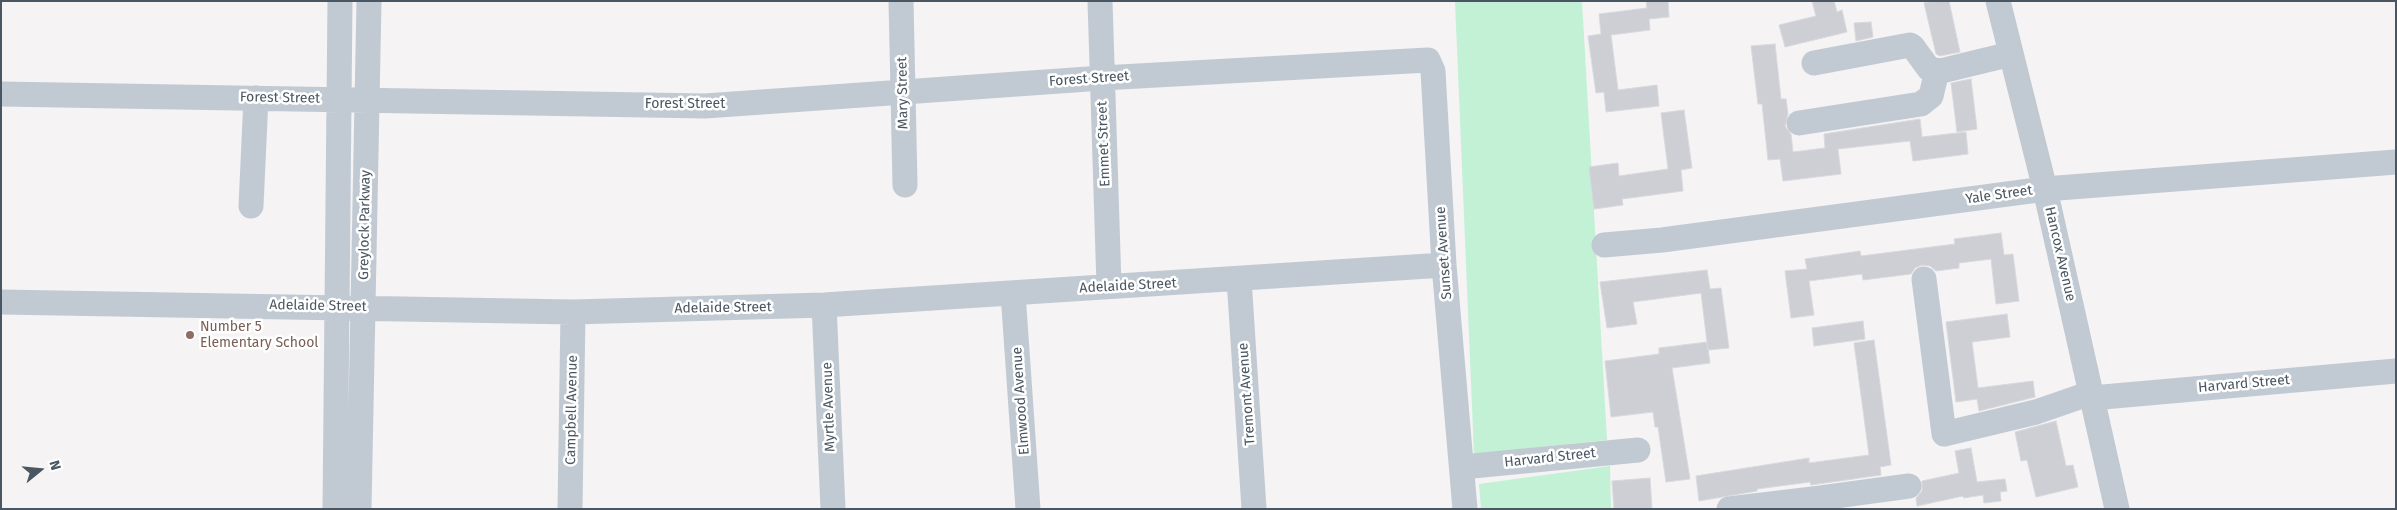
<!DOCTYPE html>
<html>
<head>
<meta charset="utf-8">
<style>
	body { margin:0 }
	#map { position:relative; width:2397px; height:510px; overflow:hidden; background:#f5f3f3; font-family:"Fira Sans",sans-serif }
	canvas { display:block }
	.frame { position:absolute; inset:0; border:2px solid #4a5661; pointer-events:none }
	.north { position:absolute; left:15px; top:445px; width:50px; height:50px; -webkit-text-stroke:4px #fff; paint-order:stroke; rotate:73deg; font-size:14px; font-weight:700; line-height:20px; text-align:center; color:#4a5661 }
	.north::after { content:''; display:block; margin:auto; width:18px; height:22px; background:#4a5661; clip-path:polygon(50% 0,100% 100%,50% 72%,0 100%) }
</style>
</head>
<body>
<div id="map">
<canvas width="2397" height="510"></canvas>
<div class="frame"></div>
<div class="north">N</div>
</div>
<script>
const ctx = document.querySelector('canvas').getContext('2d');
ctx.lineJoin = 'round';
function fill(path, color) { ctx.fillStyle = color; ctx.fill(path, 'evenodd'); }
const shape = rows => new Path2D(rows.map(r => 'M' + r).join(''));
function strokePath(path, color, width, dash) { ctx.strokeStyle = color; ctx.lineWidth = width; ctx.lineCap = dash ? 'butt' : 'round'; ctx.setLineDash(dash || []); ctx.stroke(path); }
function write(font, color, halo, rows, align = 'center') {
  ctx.font = font + ' "Fira Sans",sans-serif'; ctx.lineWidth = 5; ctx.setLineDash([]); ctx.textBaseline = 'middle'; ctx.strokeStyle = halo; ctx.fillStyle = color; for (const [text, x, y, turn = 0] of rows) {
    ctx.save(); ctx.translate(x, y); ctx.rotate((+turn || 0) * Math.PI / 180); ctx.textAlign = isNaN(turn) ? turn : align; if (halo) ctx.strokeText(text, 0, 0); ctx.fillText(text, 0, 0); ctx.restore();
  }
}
const green = shape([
	[1455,1,1582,1,1607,440,1474,454],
	[1610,466,1611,509,1481,509,1479,484]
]);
const building = shape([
	[1646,1,1668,1,1669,17,1649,19,1650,30,1611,35,1618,90,1657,85,1659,106,1606,112,1604,92,1596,93,1588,36,1601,34,1599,14,1647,8,1646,1],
	[1812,1,1834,1,1837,12,1842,10,1847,32,1785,47,1779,25,1816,16,1812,1],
	[1933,1,1949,1,1960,52,1940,56,1936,54,1924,3,1933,1],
	[1871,22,1873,37,1856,41,1854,23,1871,22],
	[1775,44,1781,99,1786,99,1788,114,1785,126,1791,134,1793,152,1825,148,1824,134,1920,119,1922,137,1966,132,1968,154,1913,161,1910,141,1838,149,1841,174,1783,181,1780,159,1768,160,1762,104,1758,104,1751,46,1775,44],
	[1971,79,1977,129,1957,132,1951,83,1971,79],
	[1684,110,1692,168,1681,170,1683,191,1622,199,1623,205,1594,209,1589,167,1618,163,1619,176,1668,169,1661,113,1684,110],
	[2001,233,2004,255,2013,254,2019,301,1996,304,1991,259,1959,263,1959,268,1936,271,1930,266,1922,265,1915,268,1911,274,1863,280,1862,274,1809,281,1814,315,1791,318,1785,271,1807,269,1805,259,1860,251,1861,256,1955,244,1954,239,2001,233],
	[1707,270,1710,289,1721,288,1729,348,1708,350,1701,293,1633,302,1637,324,1607,328,1600,282,1707,270],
	[2007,314,2010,337,1972,342,1978,388,2033,381,2035,397,1979,411,1977,399,1956,402,1946,322,2007,314],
	[1863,321,1865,339,1814,346,1812,328,1863,321],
	[1874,340,1891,465,1880,467,1881,475,1811,485,1810,482,1757,489,1757,491,1699,501,1696,476,1809,458,1809,463,1869,455,1854,343,1874,340],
	[1707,342,1710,363,1672,368,1690,479,1666,482,1658,427,1655,427,1653,412,1611,417,1605,361,1659,354,1659,348,1707,342],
	[2056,421,2066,466,2073,465,2078,487,2036,497,2027,460,2021,461,2015,432,2056,421],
	[1971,448,1977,482,2005,479,2007,491,2000,492,2001,501,1984,503,1983,495,1964,498,1963,496,1917,506,1916,498,1922,491,1922,481,1959,473,1955,451,1971,448],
	[1650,478,1652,509,1614,509,1612,481,1650,478]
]);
const minor = shape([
	[901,1,905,185],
	[1100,1,1109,286],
	[1998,1,2045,189,2117,509],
	[1814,63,1910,45,1913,47,1929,69,1941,71,2011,54],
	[1,94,705,106,1102,78,1428,60,1433,71,1444,265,1465,509],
	[1799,123,1921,104,1931,96,1937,71],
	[251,206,256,98],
	[1604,245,1662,240,2045,189,2396,162],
	[1239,279,1254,509],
	[1924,279,1944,434,2036,412,2091,393],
	[1013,293,1028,509],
	[1,302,573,312,824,305,1444,265],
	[824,305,833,509],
	[2092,398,2396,371],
	[1462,467,1638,450],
	[335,509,340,1],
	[359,509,369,1],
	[570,509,573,312],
	[1729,509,1821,498],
	[1821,509,1821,498,1909,486]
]);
const markers = [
	[190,335,5,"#8d6e63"]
];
const streetNames = [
	["Forest Street",1089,79,-4],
	["Mary Street",903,93,-91],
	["Forest Street",280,98,1],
	["Forest Street",685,104],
	["Emmet Street",1104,144,-92],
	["Yale Street",1999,195,-8],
	["Greylock Parkway",365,225,-89],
	["Sunset Avenue",1444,253,-94],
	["Hancox Avenue",2060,254,77],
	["Adelaide Street",1128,286,-3],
	["Adelaide Street",318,306,1],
	["Adelaide Street",723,308,-1],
	["Harvard Street",2244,384,-5],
	["Tremont Avenue",1247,394,-94],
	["Elmwood Avenue",1021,401,-94],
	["Myrtle Avenue",829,407,-92],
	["Campbell Avenue",572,410,-89],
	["Harvard Street",1550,458,-6]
];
const educationNames = [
	["Number 5",200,327],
	["Elementary School",200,343]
];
fill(green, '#c3f1d5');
fill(building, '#cdcfd5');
strokePath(building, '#d7d9de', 1);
strokePath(minor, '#c1cad2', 25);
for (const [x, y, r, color] of markers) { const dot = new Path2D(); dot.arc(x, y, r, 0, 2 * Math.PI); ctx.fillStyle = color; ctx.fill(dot); strokePath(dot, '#fff', 2); }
write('14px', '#4a5661', '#fff', streetNames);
write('14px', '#785e54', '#fff', educationNames, 'left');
</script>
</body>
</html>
